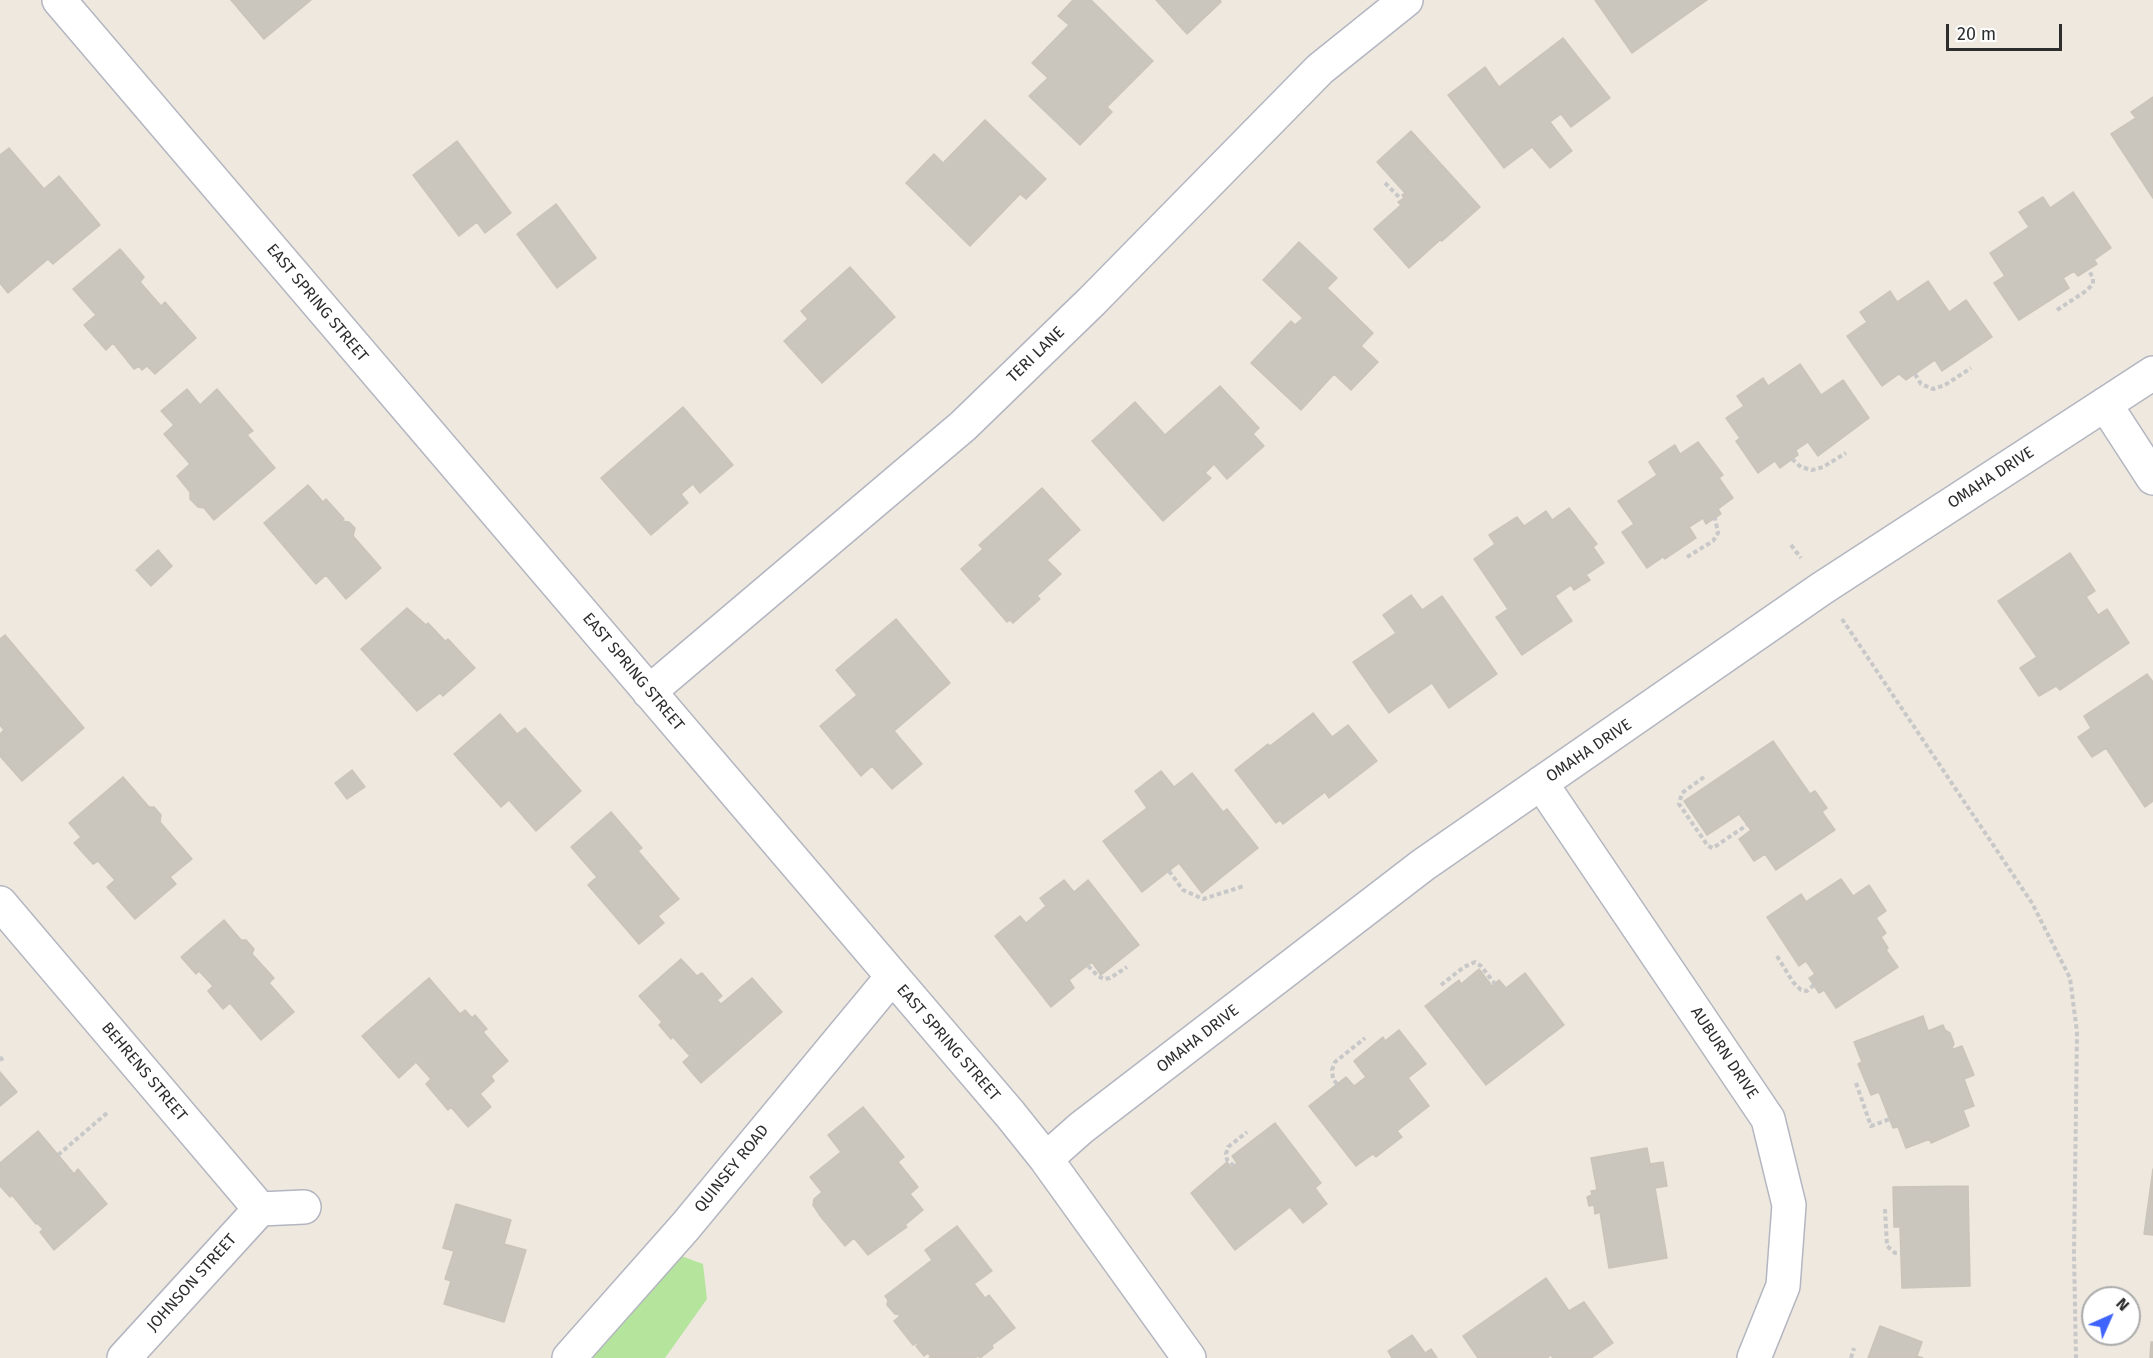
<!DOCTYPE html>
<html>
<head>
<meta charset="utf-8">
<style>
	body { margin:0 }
	#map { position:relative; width:2153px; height:1358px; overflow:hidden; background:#eee8df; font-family:"Fira Sans",sans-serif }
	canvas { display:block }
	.north { position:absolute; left:2081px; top:1286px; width:60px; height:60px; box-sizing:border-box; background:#fff; border:2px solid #ababab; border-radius:50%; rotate:45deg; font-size:16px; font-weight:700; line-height:24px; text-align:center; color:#2d2d2d }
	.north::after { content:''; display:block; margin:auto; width:21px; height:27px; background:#3e64fc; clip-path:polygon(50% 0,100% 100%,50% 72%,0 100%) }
	.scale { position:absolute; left:1946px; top:24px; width:116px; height:27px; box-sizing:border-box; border:3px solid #2d2d2d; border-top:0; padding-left:8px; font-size:18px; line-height:21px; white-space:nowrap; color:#2d2d2d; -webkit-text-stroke:4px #fff; paint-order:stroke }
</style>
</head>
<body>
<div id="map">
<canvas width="2153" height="1358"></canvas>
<div class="north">N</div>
<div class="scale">20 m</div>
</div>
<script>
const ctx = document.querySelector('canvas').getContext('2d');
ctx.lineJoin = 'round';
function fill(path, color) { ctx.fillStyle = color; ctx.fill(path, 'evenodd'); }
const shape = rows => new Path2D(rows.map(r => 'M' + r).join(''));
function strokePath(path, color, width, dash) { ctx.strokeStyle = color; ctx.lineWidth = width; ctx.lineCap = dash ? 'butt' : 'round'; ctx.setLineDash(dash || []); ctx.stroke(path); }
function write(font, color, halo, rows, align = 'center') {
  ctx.font = font + ' "Fira Sans",sans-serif'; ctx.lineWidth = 5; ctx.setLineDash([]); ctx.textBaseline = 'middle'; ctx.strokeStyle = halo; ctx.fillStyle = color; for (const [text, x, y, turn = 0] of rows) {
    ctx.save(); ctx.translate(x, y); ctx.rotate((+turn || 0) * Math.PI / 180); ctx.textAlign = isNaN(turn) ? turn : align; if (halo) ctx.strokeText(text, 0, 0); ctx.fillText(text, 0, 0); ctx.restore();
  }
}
const green = shape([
	[676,1254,703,1264,707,1299,665,1358,585,1358]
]);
const building = shape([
	[231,0,311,0,264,39,231,0],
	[1073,0,1091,0,1153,61,1107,107,1112,112,1080,145,1029,96,1048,78,1032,63,1069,25,1058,16,1073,0],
	[1156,0,1220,0,1221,2,1187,34,1156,0],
	[1595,0,1707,0,1632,53,1595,0],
	[1563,38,1610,98,1571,127,1561,114,1550,122,1572,151,1550,168,1532,147,1504,168,1448,95,1485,67,1499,87,1563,38],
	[2153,97,2153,198,2111,134,2136,118,2131,112,2153,97],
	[985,120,1046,179,1026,199,1020,194,970,246,906,183,934,154,943,163,985,120],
	[1411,131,1480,207,1442,241,1440,240,1409,268,1374,229,1401,205,1398,202,1404,198,1402,195,1405,193,1377,162,1411,131],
	[457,141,511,213,485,233,477,222,459,236,413,175,457,141],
	[9,148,44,189,59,176,100,225,53,264,48,259,8,293,0,283,0,155,9,148],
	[2073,192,2111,248,2094,260,2097,264,2078,276,2074,271,2063,278,2069,288,2019,320,1994,283,2005,276,1990,253,2029,227,2019,212,2043,197,2050,208,2073,192],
	[556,204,596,258,557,288,517,234,556,204],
	[1299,242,1337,278,1327,288,1373,333,1361,346,1378,362,1351,390,1334,374,1301,410,1251,363,1291,321,1295,325,1303,318,1263,280,1299,242],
	[120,249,144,277,140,282,161,306,165,302,196,338,155,374,147,366,142,370,139,366,134,369,113,343,106,350,84,325,96,315,73,289,120,249],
	[850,267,895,317,822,383,784,341,808,319,801,311,850,267],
	[1928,281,1949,312,1966,300,1992,337,1942,371,1935,360,1906,380,1899,374,1882,386,1847,336,1867,322,1860,312,1890,291,1897,302,1928,281],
	[1800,364,1821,395,1843,380,1869,418,1818,456,1808,442,1796,450,1798,455,1780,468,1775,461,1758,473,1736,441,1740,438,1726,418,1744,406,1737,396,1763,378,1768,386,1800,364],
	[1220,386,1259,428,1253,434,1264,446,1227,479,1214,464,1205,473,1211,478,1163,521,1092,441,1135,402,1165,435,1220,386],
	[187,389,200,405,217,389,253,431,247,435,275,468,214,520,204,508,198,507,190,499,190,492,177,476,190,464,164,434,174,425,161,411,187,389],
	[683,407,733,465,700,493,693,484,681,494,688,503,651,535,601,478,683,407],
	[1698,442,1723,475,1719,478,1733,498,1718,509,1721,514,1706,524,1703,518,1689,527,1696,538,1665,559,1663,557,1647,568,1622,532,1634,524,1618,501,1657,475,1649,462,1675,445,1680,454,1698,442],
	[308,485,323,502,326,499,344,519,341,521,349,522,355,528,353,536,381,568,346,599,326,575,316,584,264,523,308,485],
	[1042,488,1080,530,1047,560,1061,574,1037,596,1040,599,1013,623,1010,620,1007,622,961,569,983,549,979,545,1042,488],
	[1569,508,1597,544,1593,547,1604,563,1586,575,1590,580,1574,590,1571,585,1555,596,1572,621,1522,655,1496,617,1508,609,1474,559,1495,544,1489,535,1517,517,1524,526,1546,511,1552,520,1569,508],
	[158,550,172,566,151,586,136,570,158,550],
	[2070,553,2095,591,2086,597,2098,615,2107,609,2129,643,2060,690,2056,686,2039,696,2020,668,2037,657,1998,601,2070,553],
	[1411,595,1422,610,1442,596,1497,674,1449,708,1432,683,1389,713,1353,662,1396,633,1383,615,1411,595],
	[407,608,426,625,428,623,445,641,448,639,475,668,443,696,440,693,417,711,361,649,407,608],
	[896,619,950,683,894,731,922,764,892,789,872,766,861,776,820,726,857,695,836,670,896,619],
	[5,635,84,728,22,781,0,756,0,734,4,730,0,725,0,639,5,635],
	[2147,674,2153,682,2153,801,2145,807,2106,748,2092,757,2078,737,2091,728,2084,716,2147,674],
	[1313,713,1332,737,1348,725,1377,761,1329,798,1325,792,1283,824,1280,820,1276,823,1235,770,1268,744,1270,746,1313,713],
	[500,714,517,734,525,728,581,791,536,831,509,800,501,807,454,754,500,714],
	[1773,741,1810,794,1815,791,1827,808,1822,812,1835,830,1776,870,1765,854,1754,861,1739,839,1751,830,1739,814,1707,835,1684,801,1773,741],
	[352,770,365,787,347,799,335,783,352,770],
	[1161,771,1174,787,1192,773,1223,812,1227,809,1258,848,1202,893,1179,863,1142,892,1103,841,1147,808,1135,791,1161,771],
	[123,777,149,807,154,807,161,815,160,822,192,859,170,877,176,884,135,919,107,887,115,880,98,861,93,864,74,843,81,837,69,823,123,777],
	[611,812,642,848,638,851,679,899,658,916,664,923,639,944,588,885,597,877,571,847,611,812],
	[1841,879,1853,896,1869,885,1886,911,1876,918,1886,933,1881,937,1888,948,1886,950,1898,967,1836,1008,1824,990,1819,993,1809,978,1815,974,1806,961,1799,966,1767,917,1801,894,1806,902,1841,879],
	[1064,880,1074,892,1088,880,1139,945,1101,975,1092,962,1069,980,1074,988,1051,1007,995,936,1020,916,1026,923,1046,906,1040,898,1064,880],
	[224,920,241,940,246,940,254,949,252,954,274,978,269,983,294,1012,261,1040,230,1003,223,1009,208,991,213,986,199,971,196,974,181,957,224,920],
	[681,959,697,976,702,973,722,996,717,1000,721,1004,752,978,782,1012,701,1083,683,1062,690,1056,673,1037,671,1039,659,1025,662,1022,639,996,681,959],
	[1479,969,1492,986,1499,980,1506,988,1525,973,1564,1025,1486,1085,1425,1006,1459,980,1461,984,1479,969],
	[429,978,460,1014,465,1010,472,1018,475,1015,487,1029,483,1032,508,1061,491,1076,494,1081,480,1094,491,1107,468,1127,451,1107,448,1110,426,1084,431,1079,416,1062,399,1078,362,1036,429,978],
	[1923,1016,1928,1031,1943,1025,1945,1030,1950,1033,1954,1044,1951,1050,1962,1046,1974,1075,1964,1079,1974,1106,1963,1110,1969,1126,1931,1143,1930,1139,1906,1148,1898,1127,1893,1128,1879,1092,1871,1095,1858,1064,1862,1062,1854,1042,1923,1016],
	[1399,1030,1426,1064,1408,1078,1429,1106,1397,1131,1402,1137,1376,1157,1373,1154,1356,1166,1309,1106,1346,1077,1354,1086,1366,1077,1354,1061,1383,1037,1385,1041,1399,1030],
	[0,1072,17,1092,0,1106,0,1072],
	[863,1107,904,1157,898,1162,918,1187,910,1194,923,1210,905,1225,907,1227,868,1255,854,1238,845,1246,821,1217,813,1205,814,1199,822,1192,810,1177,841,1152,828,1135,863,1107],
	[1275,1123,1321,1183,1315,1188,1327,1204,1303,1223,1290,1207,1235,1250,1191,1193,1227,1162,1231,1168,1237,1163,1232,1156,1275,1123],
	[38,1131,74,1174,78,1169,107,1204,54,1250,40,1232,43,1229,37,1223,36,1224,12,1195,10,1197,0,1186,0,1163,38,1131],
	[1647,1148,1650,1164,1663,1162,1667,1186,1655,1188,1667,1258,1609,1268,1600,1212,1595,1214,1594,1205,1589,1206,1587,1197,1592,1195,1591,1191,1597,1190,1591,1158,1647,1148],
	[2153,1169,2153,1235,2144,1234,2153,1169],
	[1968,1186,1970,1286,1902,1288,1900,1227,1894,1227,1893,1187,1968,1186],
	[456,1204,511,1220,504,1244,526,1250,504,1322,444,1304,451,1281,445,1279,454,1251,443,1248,456,1204],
	[957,1226,992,1271,974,1284,985,1298,989,1295,1015,1328,992,1345,993,1348,980,1358,978,1356,975,1358,929,1358,931,1357,928,1353,924,1356,916,1346,919,1343,918,1342,913,1345,894,1321,901,1315,895,1314,887,1305,888,1300,885,1296,932,1260,925,1250,957,1226],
	[1546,1278,1569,1311,1584,1302,1613,1343,1591,1358,1553,1358,1551,1355,1547,1358,1478,1358,1463,1336,1546,1278],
	[1880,1326,1922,1342,1917,1356,1923,1358,1868,1358,1880,1326],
	[1412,1335,1425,1353,1431,1349,1437,1358,1392,1358,1388,1351,1412,1335],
	[2151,1342,2153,1342,2153,1358,2150,1358,2151,1342]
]);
const path = shape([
	[1385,183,1401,199],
	[2057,310,2086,291,2093,284,2093,278,2088,269],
	[1915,374,1921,384,1933,389,1945,385,1971,368],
	[1792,459,1801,467,1812,470,1823,467,1846,453],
	[1791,545,1801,558],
	[1687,557,1713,541,1718,533,1715,518],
	[1842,619,2032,903,2070,978,2077,1032,2074,1254,2076,1358],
	[1704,777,1682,793,1679,804,1708,846,1713,848,1747,825],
	[1169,871,1183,890,1203,899,1244,886],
	[1777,956,1793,982,1801,990,1807,991,1814,985],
	[1088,966,1098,976,1104,979,1110,978,1127,967],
	[1441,985,1464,967,1475,962,1481,966,1495,984],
	[0,1057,3,1061],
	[1856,1083,1871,1126,1890,1119],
	[1337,1084,1333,1079,1332,1070,1335,1062,1365,1038],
	[58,1155,107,1113],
	[1234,1166,1227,1160,1226,1154,1228,1147,1247,1132],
	[1885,1209,1887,1246,1895,1253,1901,1253],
	[1851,1358,1854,1348]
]);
const street = shape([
	[59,0,1010,1114,1046,1159,1189,1358],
	[2105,404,2153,478],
	[649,692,963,426,1092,301,1320,69,1406,0],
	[1541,783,1768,1119,1789,1205,1783,1286,1754,1358],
	[0,903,260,1209],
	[1046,1159,1081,1128,1423,865,1821,589,2153,373],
	[260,1209,304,1207],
	[124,1358,260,1209],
	[569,1358,685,1227,892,977]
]);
const streetNames = [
	["EAST SPRING STREET",317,303,50],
	["TERI LANE",1036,355,-44],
	["OMAHA DRIVE",1991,478,-33],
	["EAST SPRING STREET",633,672,50],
	["OMAHA DRIVE",1589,751,-34],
	["OMAHA DRIVE",1198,1039,-38],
	["EAST SPRING STREET",948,1043,49],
	["AUBURN DRIVE",1724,1053,56],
	["BEHRENS STREET",144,1072,50],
	["QUINSEY ROAD",732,1169,-51],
	["JOHNSON STREET",192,1283,-48]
];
fill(green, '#b5e59c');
fill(building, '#cac6be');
strokePath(building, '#cac4b9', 1.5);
strokePath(street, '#b3b6c0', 36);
strokePath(path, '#c8c8c8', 4, [4.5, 3]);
strokePath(street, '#fff', 33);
write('16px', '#2d2d2d', '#fff', streetNames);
</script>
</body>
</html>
